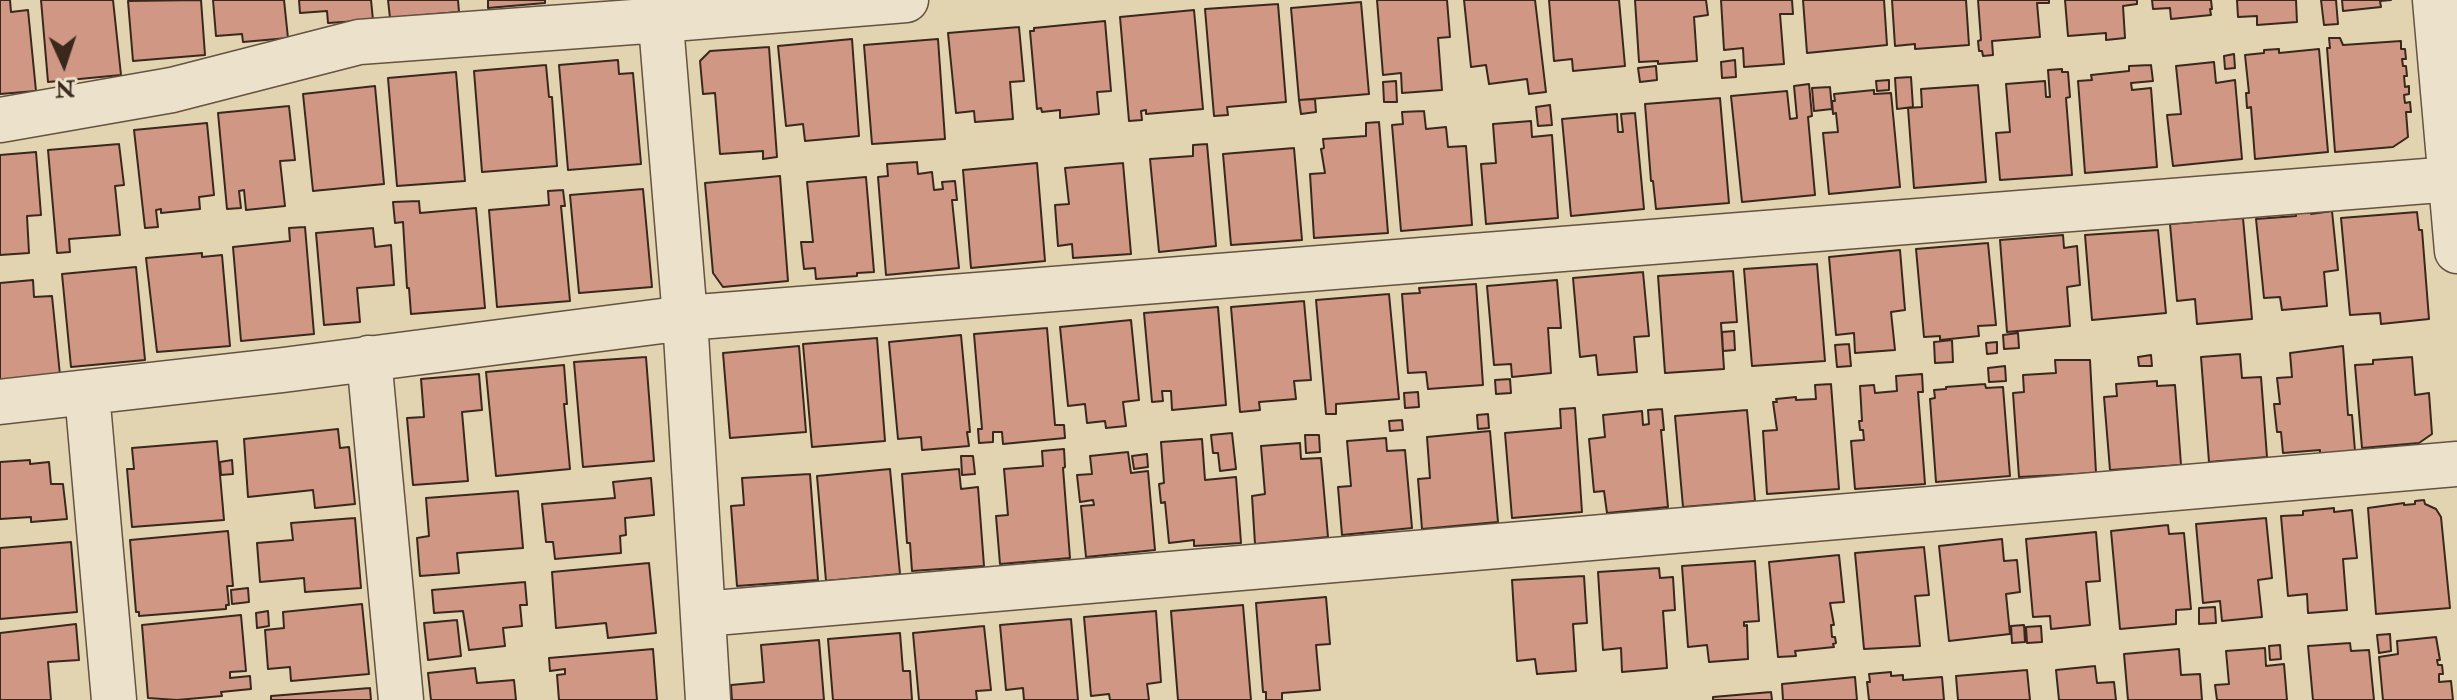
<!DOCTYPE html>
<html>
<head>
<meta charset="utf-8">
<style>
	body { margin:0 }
	#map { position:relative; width:2457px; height:700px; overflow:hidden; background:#e2d3b1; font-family:"IM FELL Double Pica",serif }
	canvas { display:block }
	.north { position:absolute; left:24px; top:24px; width:80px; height:80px; -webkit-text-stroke:6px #ece2cc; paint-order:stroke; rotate:177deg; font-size:22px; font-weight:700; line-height:32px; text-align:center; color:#39281b }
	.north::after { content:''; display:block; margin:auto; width:28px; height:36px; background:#39281b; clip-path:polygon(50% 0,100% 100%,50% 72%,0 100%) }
</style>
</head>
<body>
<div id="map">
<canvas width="2457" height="700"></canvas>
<div class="north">N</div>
</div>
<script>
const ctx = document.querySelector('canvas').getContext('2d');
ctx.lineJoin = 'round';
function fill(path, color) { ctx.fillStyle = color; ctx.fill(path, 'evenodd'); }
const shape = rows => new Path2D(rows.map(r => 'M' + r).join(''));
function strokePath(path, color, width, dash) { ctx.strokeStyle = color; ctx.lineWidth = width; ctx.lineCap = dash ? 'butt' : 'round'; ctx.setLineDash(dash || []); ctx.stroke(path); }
const building = shape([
	[0,0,10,0,11,12,28,10,36,91,0,94,0,0],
	[41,0,113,0,121,75,48,82,41,0],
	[201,0,205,55,133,61,128,1,201,0],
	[213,0,284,0,288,38,243,42,242,34,216,36,213,0],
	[299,0,371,0,373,20,328,23,327,11,300,13,299,0],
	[388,0,458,0,459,12,390,18,388,0],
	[488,0,545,0,545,3,488,8,488,0],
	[1377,0,1447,0,1450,37,1438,38,1442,90,1402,93,1401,73,1383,75,1377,0],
	[1464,0,1535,0,1546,92,1529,94,1527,79,1489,84,1486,65,1471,67,1464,0],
	[1549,0,1619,0,1625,66,1573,71,1572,59,1554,61,1549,0],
	[1635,0,1706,0,1708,15,1694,17,1697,61,1658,64,1658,61,1639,62,1635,0],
	[1721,0,1792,0,1793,14,1780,14,1784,64,1744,67,1743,48,1724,50,1721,0],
	[1803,0,1884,0,1887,45,1807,53,1803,0],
	[1892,0,1966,0,1969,45,1915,49,1915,44,1895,46,1892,0],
	[1978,0,2049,0,2049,3,2037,3,2040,37,1992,41,1993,55,1983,56,1982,51,1979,51,1978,41,1981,40,1978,0],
	[2065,0,2137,0,2137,4,2123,6,2125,38,2106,40,2106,33,2068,36,2065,0],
	[2152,0,2211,0,2212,9,2210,9,2211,15,2171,19,2170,8,2153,9,2152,0],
	[2237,0,2296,0,2297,22,2257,25,2257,16,2238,17,2237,0],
	[2321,0,2336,0,2338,24,2324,25,2321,0],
	[2342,0,2391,0,2380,1,2381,7,2343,11,2342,0],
	[1361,2,1369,94,1299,100,1291,8,1361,2],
	[1278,4,1286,102,1227,107,1228,115,1214,116,1205,9,1278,4],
	[1194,10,1203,109,1146,114,1146,110,1141,111,1142,120,1129,121,1120,17,1194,10],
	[1105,21,1111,91,1097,92,1099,114,1060,118,1060,110,1042,112,1041,108,1037,109,1030,31,1034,31,1034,28,1105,21],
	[1019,27,1024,81,1010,82,1013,119,975,122,974,111,956,113,948,33,1019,27],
	[2329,38,2340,38,2343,45,2401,41,2401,49,2405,49,2406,59,2402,59,2403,66,2406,66,2407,76,2404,76,2405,87,2409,86,2409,94,2404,95,2405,103,2410,102,2411,112,2406,112,2408,137,2393,147,2335,152,2327,48,2330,48,2329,38],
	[852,39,859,136,805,141,803,124,786,126,778,46,852,39],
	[938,39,945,139,872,144,864,45,938,39],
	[769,47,777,157,763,159,763,151,720,154,715,93,703,94,700,61,710,51,769,47],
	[2279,49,2279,53,2319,49,2328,152,2255,159,2251,107,2247,108,2246,93,2249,93,2245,55,2264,53,2264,50,2279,49],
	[2234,54,2235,68,2225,69,2224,56,2234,54],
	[618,60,619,74,633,73,641,164,568,170,559,65,618,60],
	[1735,60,1736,77,1722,78,1721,62,1735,60],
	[2214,62,2216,83,2235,80,2242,159,2173,166,2167,115,2181,114,2176,66,2214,62],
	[546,65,549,97,552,97,557,166,482,172,474,71,546,65],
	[2151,65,2153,81,2131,83,2132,90,2151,88,2157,167,2085,173,2078,81,2092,80,2091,75,2129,71,2129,66,2151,65],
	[1656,66,1657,80,1640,82,1638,68,1656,66],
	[2062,69,2062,72,2068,72,2070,97,2066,98,2072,175,2000,180,1996,133,2010,132,2006,84,2045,81,2046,97,2050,97,2048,70,2062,69],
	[456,72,465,181,397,186,388,78,456,72],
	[1911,77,1913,107,1897,109,1895,78,1911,77],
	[1889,80,1889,90,1877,91,1876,81,1889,80],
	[1396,81,1397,102,1384,102,1383,82,1396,81],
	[1809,84,1812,116,1808,117,1815,195,1742,202,1731,96,1787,91,1790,119,1797,118,1794,86,1809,84],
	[1978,85,1986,182,1914,188,1908,108,1922,107,1921,89,1978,85],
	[375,86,384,184,313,191,303,94,375,86],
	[1830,87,1832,109,1814,111,1812,88,1830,87],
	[1874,90,1874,94,1891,93,1900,187,1829,194,1823,133,1838,132,1836,113,1833,114,1832,101,1835,101,1834,94,1874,90],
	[1720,98,1729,203,1656,209,1653,181,1651,181,1645,104,1720,98],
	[1315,99,1316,112,1301,114,1299,100,1315,99],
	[1550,105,1552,125,1538,126,1536,107,1550,105],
	[289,106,295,160,280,161,285,206,246,210,244,190,239,191,241,208,227,209,218,113,289,106],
	[1424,111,1426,129,1446,127,1448,147,1466,146,1472,225,1401,231,1392,125,1403,124,1402,112,1424,111],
	[1635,113,1644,209,1571,216,1562,119,1617,114,1618,132,1623,132,1621,114,1635,113],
	[1531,121,1532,137,1552,135,1558,218,1486,224,1481,164,1496,163,1493,124,1531,121],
	[1379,122,1388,233,1314,238,1310,174,1325,173,1321,149,1324,148,1323,139,1366,136,1366,123,1379,122],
	[207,123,214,195,199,197,200,209,161,213,161,209,156,210,158,227,145,228,134,130,207,123],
	[119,144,124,185,115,186,120,235,69,239,70,252,57,253,48,150,119,144],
	[1207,144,1216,246,1159,252,1150,159,1193,156,1193,145,1207,144],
	[1294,148,1302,240,1231,245,1223,154,1294,148],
	[36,152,41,215,27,216,29,253,0,255,0,155,36,152],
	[917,162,918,174,932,172,934,190,943,189,942,182,955,181,957,200,952,200,959,268,886,275,878,177,888,176,887,164,917,162],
	[1037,163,1045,261,971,268,963,170,1037,163],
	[1123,163,1131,254,1073,258,1072,244,1058,246,1055,205,1069,204,1065,168,1123,163],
	[780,176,788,281,723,287,713,273,705,183,780,176],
	[866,177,874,272,857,273,857,276,816,279,815,268,804,269,801,242,813,242,807,182,866,177],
	[643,189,652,287,579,293,570,195,643,189],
	[563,190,565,206,561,206,570,301,497,307,489,210,549,205,548,191,563,190],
	[419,201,420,213,476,208,485,308,411,314,409,288,407,288,403,222,395,223,393,202,419,201],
	[2311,211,2311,214,2332,211,2338,270,2324,272,2327,306,2282,310,2280,297,2264,298,2256,219,2296,216,2296,213,2311,211],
	[2417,212,2419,230,2422,230,2429,319,2381,324,2380,313,2350,315,2341,218,2417,212],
	[2243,218,2252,319,2197,324,2195,299,2177,301,2170,224,2243,218],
	[305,227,314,334,241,341,233,247,290,241,289,228,305,227],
	[373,228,375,247,391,245,394,285,357,288,360,322,324,325,316,233,373,228],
	[2158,230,2166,313,2092,320,2085,235,2158,230],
	[2063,235,2064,248,2077,246,2080,285,2067,287,2070,326,2007,332,2000,240,2063,235],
	[1988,243,1996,325,1978,326,1979,336,1940,340,1940,336,1924,337,1916,249,1988,243],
	[1900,250,1905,310,1891,312,1895,350,1855,353,1854,333,1836,335,1829,257,1900,250],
	[202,253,202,257,222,255,230,346,157,352,146,258,202,253],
	[1817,264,1825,361,1752,366,1744,269,1817,264],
	[136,267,145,360,71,367,62,274,136,267],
	[1733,271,1737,322,1721,323,1724,369,1665,373,1658,276,1733,271],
	[1643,272,1649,336,1634,337,1637,372,1598,375,1596,355,1580,357,1573,278,1643,272],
	[33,280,34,297,52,296,60,375,0,381,0,283,33,280],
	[1557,280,1561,328,1548,328,1551,373,1512,377,1511,364,1494,365,1487,286,1557,280],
	[1476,284,1483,385,1428,389,1426,372,1408,373,1402,294,1420,293,1419,288,1476,284],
	[1389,294,1399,399,1336,404,1336,414,1326,414,1316,300,1389,294],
	[1304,301,1311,380,1294,381,1296,399,1259,402,1260,410,1240,412,1231,307,1304,301],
	[1218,307,1226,405,1172,410,1171,391,1162,391,1163,401,1152,402,1144,313,1218,307],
	[1131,320,1139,400,1123,402,1126,426,1106,428,1105,421,1087,423,1085,404,1068,406,1060,327,1131,320],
	[1047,328,1055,425,1064,425,1065,438,1003,444,1002,432,993,432,993,442,979,443,978,429,982,429,974,334,1047,328],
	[1734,331,1735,350,1723,351,1722,332,1734,331],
	[2018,333,2019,348,2004,349,2003,335,2018,333],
	[961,335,970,432,967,432,969,446,922,450,921,437,898,439,889,342,961,335],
	[877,338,885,441,812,447,803,344,877,338],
	[1952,340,1953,362,1935,363,1934,342,1952,340],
	[1997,342,1997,353,1987,354,1986,343,1997,342],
	[1849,344,1851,366,1837,367,1835,345,1849,344],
	[799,346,806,432,730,438,723,353,799,346],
	[2343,346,2348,415,2352,415,2355,451,2320,454,2320,450,2283,453,2281,432,2277,432,2274,404,2280,404,2277,378,2292,377,2290,353,2343,346],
	[2240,354,2242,378,2261,377,2267,457,2209,462,2201,357,2240,354],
	[2151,355,2152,366,2139,366,2138,357,2151,355],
	[646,357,654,461,583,467,574,362,646,357],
	[2412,357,2415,395,2429,393,2432,434,2419,443,2362,448,2355,365,2373,364,2373,360,2412,357],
	[2055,360,2090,360,2096,473,2019,477,2013,393,2024,392,2023,375,2056,373,2055,360],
	[564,365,567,404,564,404,570,469,496,476,486,372,564,365],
	[2005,366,2006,381,1989,382,1988,368,2005,366],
	[479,374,482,410,462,412,468,481,413,485,407,418,424,417,421,379,479,374],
	[1922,374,1923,392,1918,392,1925,484,1855,489,1851,441,1864,440,1863,430,1860,430,1859,421,1862,421,1860,386,1874,385,1875,393,1897,391,1896,376,1922,374],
	[1510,379,1511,393,1496,394,1495,380,1510,379],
	[2157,381,2157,386,2175,385,2181,465,2110,470,2104,397,2117,396,2116,384,2157,381],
	[1831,384,1839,489,1767,494,1763,431,1777,430,1773,402,1777,402,1776,399,1796,397,1796,400,1816,399,1815,385,1831,384],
	[1985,384,1986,388,2003,387,2010,476,1936,482,1930,399,1935,398,1934,390,1946,389,1946,387,1985,384],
	[1418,392,1419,407,1405,408,1404,393,1418,392],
	[1575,408,1582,512,1512,518,1505,433,1561,428,1560,409,1575,408],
	[1662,409,1664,430,1661,430,1668,507,1607,513,1604,491,1594,492,1589,439,1605,437,1603,415,1642,411,1643,425,1649,424,1648,410,1662,409],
	[1747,410,1755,501,1683,507,1675,416,1747,410],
	[1488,414,1489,428,1478,429,1477,415,1488,414],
	[1402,420,1403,430,1390,431,1389,421,1402,420],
	[338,429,340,448,349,447,355,504,315,508,313,490,248,497,244,439,338,429],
	[1490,431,1498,522,1422,529,1418,479,1430,478,1427,437,1490,431],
	[1232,433,1236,469,1220,471,1218,453,1213,453,1211,435,1232,433],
	[1305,435,1319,435,1320,452,1306,453,1305,435],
	[1386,438,1387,451,1405,450,1412,528,1342,535,1338,487,1351,486,1347,441,1386,438],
	[1202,439,1205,480,1236,477,1241,543,1194,546,1194,540,1169,543,1165,502,1161,503,1159,484,1164,483,1161,442,1202,439],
	[217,441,224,520,132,527,127,469,134,469,132,448,217,441],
	[1300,443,1301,459,1321,458,1328,537,1255,544,1252,496,1265,494,1261,446,1300,443],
	[1064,449,1065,467,1063,468,1070,558,1000,564,996,516,1008,515,1004,469,1043,466,1042,451,1064,449],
	[1128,452,1131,473,1148,471,1155,550,1086,557,1081,506,1094,505,1093,500,1080,502,1077,475,1092,474,1090,456,1128,452],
	[1147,454,1148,467,1134,469,1132,456,1147,454],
	[961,456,973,456,975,474,962,475,961,456],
	[30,460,30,464,49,462,51,484,63,484,67,519,31,522,31,517,0,519,0,462,30,460],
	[232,460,233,474,221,475,220,462,232,460],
	[890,469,900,574,826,581,817,476,890,469],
	[959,469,961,489,978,487,984,566,912,571,910,543,907,543,902,474,959,469],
	[810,474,818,580,737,586,731,506,744,505,742,478,810,474],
	[651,478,654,515,625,518,626,535,620,536,621,553,555,559,553,542,546,542,542,504,615,498,613,482,651,478],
	[518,491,523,548,457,553,459,573,420,576,417,538,429,536,426,498,518,491],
	[2424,500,2425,504,2436,509,2441,517,2450,608,2376,614,2368,508,2404,503,2404,505,2415,504,2415,501,2424,500],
	[2334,508,2334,512,2352,510,2357,558,2343,559,2347,610,2308,613,2307,594,2288,596,2281,516,2303,515,2303,511,2334,508],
	[355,518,361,588,305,592,304,578,260,582,257,543,293,540,291,523,355,518],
	[2266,518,2272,578,2258,580,2262,617,2222,621,2220,601,2203,603,2196,524,2266,518],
	[2168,525,2169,534,2184,533,2191,609,2176,610,2176,624,2120,629,2111,531,2168,525],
	[228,531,233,586,227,586,229,605,226,605,226,609,139,616,139,612,136,612,130,540,228,531],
	[2096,532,2100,581,2086,582,2090,625,2051,629,2050,616,2033,617,2026,539,2096,532],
	[2002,539,2004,561,2017,560,2020,592,2006,594,2010,634,1949,641,1939,546,2002,539],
	[71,542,77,612,0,619,0,548,71,542],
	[1924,547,1929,595,1915,596,1920,646,1864,649,1855,553,1924,547],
	[1839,555,1844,602,1830,603,1834,625,1831,625,1832,637,1835,637,1836,643,1833,644,1834,647,1795,651,1796,656,1778,657,1769,562,1839,555],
	[1755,561,1759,621,1744,622,1744,626,1747,625,1748,659,1709,662,1707,645,1688,647,1682,566,1755,561],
	[649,563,656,633,608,638,606,623,556,628,552,572,649,563],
	[1659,568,1660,578,1673,577,1675,610,1663,611,1667,668,1622,672,1621,648,1603,650,1598,572,1659,568],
	[1584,576,1587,623,1573,624,1576,671,1537,674,1535,659,1517,661,1512,580,1584,576],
	[525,582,527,605,520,605,522,626,503,628,505,646,469,650,463,611,434,613,432,590,525,582],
	[248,588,249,602,232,604,231,590,248,588],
	[1326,597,1330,644,1316,645,1320,690,1282,693,1282,700,1266,700,1266,692,1263,692,1256,603,1326,597],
	[362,604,369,674,291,681,290,667,268,669,265,630,284,628,283,612,362,604],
	[1243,605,1251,700,1178,700,1171,611,1243,605],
	[2215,607,2216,623,2199,624,2199,608,2215,607],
	[268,611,269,626,257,628,256,613,268,611],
	[1156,611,1161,682,1147,684,1149,700,1110,700,1109,694,1091,696,1084,617,1156,611],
	[241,615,246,671,230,672,230,678,250,676,251,689,221,692,222,696,177,700,148,698,142,625,241,615],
	[1071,619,1078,700,1024,700,1023,688,1006,690,1000,625,1071,619],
	[457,620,461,656,428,660,424,623,457,620],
	[76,624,79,660,48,662,51,700,0,700,0,633,76,624],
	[2024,625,2025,642,2012,643,2011,626,2024,625],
	[984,626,991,690,976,691,977,700,919,700,913,633,984,626],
	[2041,626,2042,642,2027,643,2026,627,2041,626],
	[900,633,903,671,910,671,912,700,833,700,828,639,900,633],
	[2390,634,2391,651,2379,653,2377,635,2390,634],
	[2436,637,2440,660,2437,660,2438,665,2442,665,2443,674,2439,674,2439,682,2451,681,2453,700,2383,700,2379,657,2398,654,2397,641,2436,637],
	[819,640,824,700,732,700,731,685,764,682,761,645,819,640],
	[2350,643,2351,651,2369,650,2374,700,2313,700,2308,646,2350,643],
	[2280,645,2281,659,2270,660,2269,646,2280,645],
	[2265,648,2266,666,2284,664,2287,700,2217,700,2215,685,2229,684,2226,651,2265,648],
	[653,649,657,700,559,700,557,675,565,674,565,669,550,671,549,658,653,649],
	[2179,649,2181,675,2200,674,2202,700,2128,700,2124,654,2179,649],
	[2095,666,2097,683,2114,682,2116,700,2059,700,2056,670,2095,666],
	[475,668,477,683,514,680,516,700,431,700,428,673,475,668],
	[2027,670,2030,700,1958,700,1956,676,2027,670],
	[1891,672,1891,676,1903,675,1903,680,1942,677,1944,700,1869,700,1867,682,1870,682,1869,674,1891,672],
	[1855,677,1857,700,1783,700,1782,684,1855,677],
	[370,688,371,700,271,700,271,696,370,688],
	[1771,692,1772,700,1713,700,1713,697,1771,692]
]);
const minor = shape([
	[659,0,685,318,708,700],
	[2435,0,2457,251],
	[0,120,172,90,359,42,660,20,906,0],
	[369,358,401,700],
	[87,393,114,700],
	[0,402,283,370,685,318,2452,179],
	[703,614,2457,464]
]);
fill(building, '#d19785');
strokePath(building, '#39281b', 2);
strokePath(minor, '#635340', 47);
strokePath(minor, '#ece2cc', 44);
</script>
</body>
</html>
